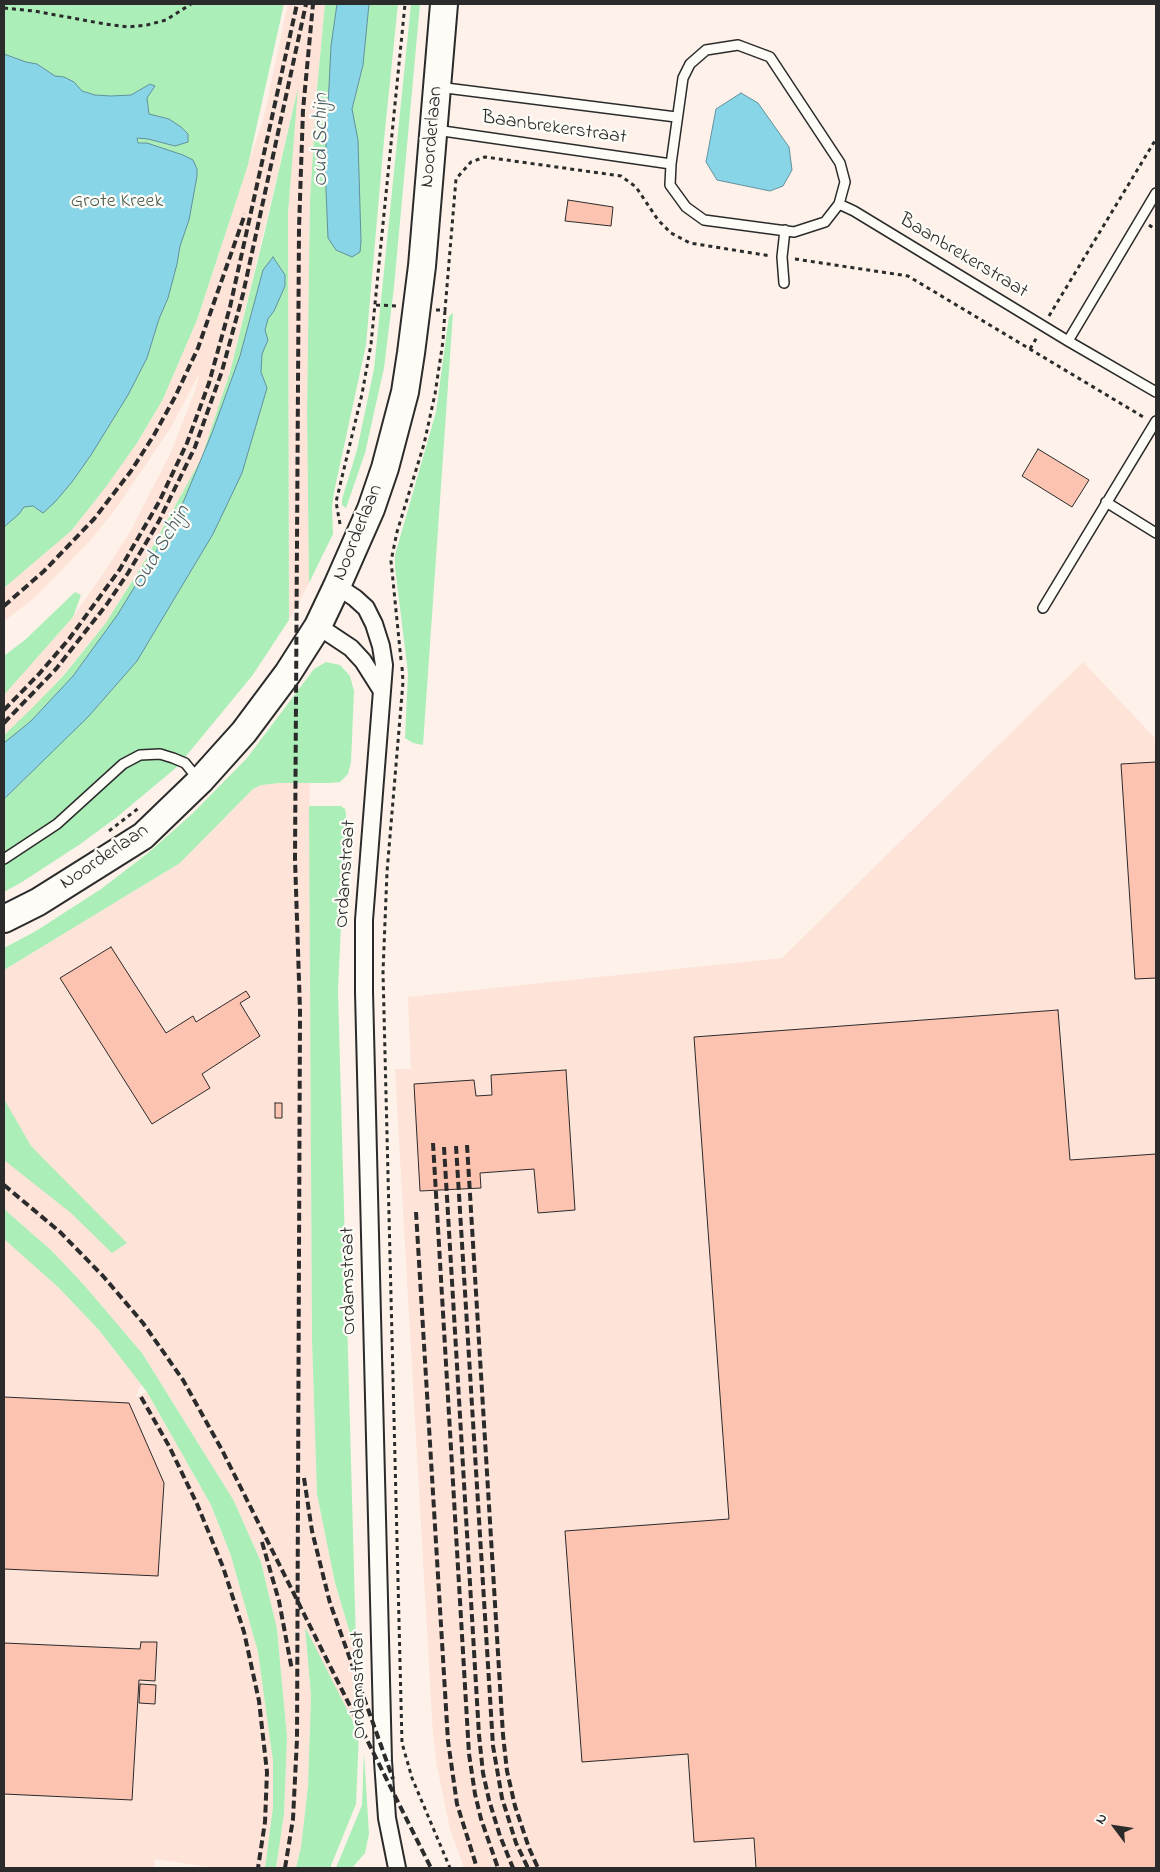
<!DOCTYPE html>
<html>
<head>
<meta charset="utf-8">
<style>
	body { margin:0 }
	#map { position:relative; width:1160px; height:1872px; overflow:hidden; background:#fdf1e9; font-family:"Indie Flower",sans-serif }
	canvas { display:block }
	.frame { position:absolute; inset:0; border:5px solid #2b2b2b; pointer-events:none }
	.north { position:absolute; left:1090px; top:1802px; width:50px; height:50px; -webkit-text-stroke:4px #fdfcf7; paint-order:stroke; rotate:301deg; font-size:14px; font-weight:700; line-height:20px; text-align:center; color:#2b2b2b }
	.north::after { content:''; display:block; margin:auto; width:18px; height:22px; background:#2b2b2b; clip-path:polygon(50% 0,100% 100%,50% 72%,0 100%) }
</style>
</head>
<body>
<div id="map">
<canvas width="1160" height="1872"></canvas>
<div class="frame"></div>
<div class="north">N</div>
</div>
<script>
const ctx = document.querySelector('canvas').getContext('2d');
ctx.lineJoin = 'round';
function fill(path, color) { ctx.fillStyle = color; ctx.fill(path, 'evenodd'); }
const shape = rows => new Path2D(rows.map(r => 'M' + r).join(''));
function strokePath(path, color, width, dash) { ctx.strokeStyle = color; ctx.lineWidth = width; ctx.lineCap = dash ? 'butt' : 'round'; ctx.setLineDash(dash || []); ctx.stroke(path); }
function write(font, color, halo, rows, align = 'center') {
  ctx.font = font + ' "Indie Flower",sans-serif'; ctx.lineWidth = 4.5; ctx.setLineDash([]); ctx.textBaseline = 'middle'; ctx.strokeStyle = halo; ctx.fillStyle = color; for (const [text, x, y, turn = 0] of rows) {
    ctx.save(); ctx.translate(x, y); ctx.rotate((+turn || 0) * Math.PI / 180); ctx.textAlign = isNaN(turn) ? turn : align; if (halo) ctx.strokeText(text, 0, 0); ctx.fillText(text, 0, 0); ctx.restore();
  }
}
const built = shape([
	[288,4,325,4,317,89,310,199,307,412,309,583,289,620,288,213,297,93,230,372,201,459,143,564,105,624,64,674,34,706,4,735,4,695,73,617,107,568,131,530,171,452,195,391,200,372,170,429,114,511,89,542,32,600,4,621,4,588,71,531,137,443,163,399,197,320,263,120],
	[1083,662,1156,739,1156,1868,464,1868,450,1829,437,1766,433,1734,395,1069,411,1069,408,997,782,958],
	[309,700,312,1340,317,1494,335,1583,353,1643,356,1643,359,1733,305,1629,311,1696,308,1786,301,1847,296,1868,276,1868,284,1814,287,1737,277,1629,261,1562,234,1501,142,1353,84,1285,52,1251,4,1209,4,970,180,863,253,789,261,785,280,783],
	[4,1239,58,1287,99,1330,141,1384,136,1397,147,1392,211,1505,231,1556,243,1598,258,1652,267,1711,273,1761,273,1807,265,1868,215,1868,155,1859,154,1868,4,1868]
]);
const green = shape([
	[4,4,284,4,248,165,197,320,163,399,137,443,105,488,71,531,4,588],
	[325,4,398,4,384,140,366,345,334,492,332,507,333,534,309,583,307,412,310,200,317,89],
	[411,4,420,4,394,287,384,368,365,453,346,508,342,505,342,499,357,450,374,369],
	[298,88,288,213,289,620,252,676,177,767,117,817,79,845,22,882,4,892,4,735,34,706,64,675,105,624,143,564,201,459,230,372,263,239],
	[453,313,423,745,413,743,405,738,408,673,395,567,395,555,436,412,449,316],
	[75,592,81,595,73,617,4,695,4,656,26,639],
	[326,662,340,665,350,676,354,691,351,762,348,774,340,782,330,783,280,783,261,785,253,789,180,863,4,970,4,948,36,931,101,889,148,853,192,814,247,758,314,669],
	[309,806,341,806,345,809,346,815,338,991,356,1643,353,1643,335,1583,317,1494,312,1340],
	[4,1099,31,1146,127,1243,112,1253,71,1213,4,1160],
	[4,1209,52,1251,84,1285,142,1353,234,1501,261,1562,277,1629,287,1737,284,1814,276,1868,265,1868,273,1807,273,1761,258,1652,231,1556,211,1505,147,1392,99,1330,58,1287,4,1239],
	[305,1627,359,1733,356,1804,330,1868,296,1868,301,1847,308,1786,311,1696],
	[364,1753,369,1834,365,1853,352,1868,336,1868,362,1805]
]);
const water = shape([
	[337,4,369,4,363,65,352,109,358,140,361,241,360,252,352,257,336,250,328,238,325,166,331,46,337,4],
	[4,54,26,62,37,64,55,76,64,77,74,82,82,91,95,95,111,96,131,95,150,84,155,86,147,98,149,114,169,119,181,127,188,134,188,142,175,146,148,139,137,138,138,143,147,143,183,155,193,160,197,169,197,176,189,220,180,246,177,264,168,298,159,319,147,358,128,395,91,455,72,482,55,502,43,513,33,506,24,507,19,514,4,527,4,54],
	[741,93,758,103,789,147,792,170,783,186,770,191,717,180,706,162,716,109,741,93],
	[273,257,285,275,285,286,274,311,268,319,265,330,268,340,262,354,261,372,267,388,242,473,213,534,137,661,88,717,4,799,4,743,31,721,73,676,118,614,177,517,212,433,240,356,263,270,273,257]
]);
const building = shape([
	[568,200,613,207,611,226,565,221,568,200],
	[1038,449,1089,480,1072,507,1022,476,1038,449],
	[1156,762,1156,978,1135,979,1121,764,1156,762],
	[111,947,166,1033,193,1016,196,1022,246,991,250,997,240,1003,260,1036,202,1074,210,1088,152,1124,60,978,111,947],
	[1058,1010,1070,1160,1156,1154,1156,1868,756,1868,754,1838,694,1842,688,1754,582,1762,565,1531,729,1519,694,1037,1058,1010],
	[566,1070,575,1210,538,1213,534,1169,480,1173,481,1188,420,1191,414,1084,474,1080,476,1096,492,1095,491,1075,566,1070],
	[275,1103,282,1103,282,1118,275,1118,275,1103],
	[4,1397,129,1403,164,1483,158,1576,4,1569,4,1397],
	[141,1642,157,1642,155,1681,139,1680,132,1800,4,1794,4,1643,140,1649,141,1642],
	[140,1684,156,1685,155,1704,139,1703,140,1684]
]);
const path = shape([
	[4,8,34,11,105,24,128,27,147,25,166,20,191,4],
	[1149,225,1156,230],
	[795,259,908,276,1145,418],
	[376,305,398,306],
	[436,310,445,310,456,179,471,162,485,157,621,176,636,187,658,220,671,233,690,243,771,256],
	[1049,316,1156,139],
	[1030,349,1037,337],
	[340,524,336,502,362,394,371,344,405,4],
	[401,660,391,561,397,532,424,444,435,394,443,341,445,310],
	[402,667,403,682,387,872,383,972,402,1743,412,1778,450,1868],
	[109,831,140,807]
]);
const service = shape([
	[738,45,770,57,840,163,845,182,839,204,825,222,794,232,704,220,686,207,670,185,671,164,683,78,690,64,706,50,738,45],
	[438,87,676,117],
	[436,130,671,164],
	[839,204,854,211,1068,341,1156,392],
	[784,283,782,257,785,230],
	[1068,341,1156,193],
	[1106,502,1156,533],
	[1043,608,1156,421],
	[4,859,57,824,123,764,140,755,160,754,173,758,185,763,198,779]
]);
const minor = shape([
	[337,586,355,598,366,608,374,624,381,646,384,665,364,920,364,992,383,1761,387,1818,397,1868],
	[318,626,351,648,363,661,382,691]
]);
const primary = shape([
	[4,919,38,902,143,836,200,781,244,732,288,673,318,626,337,586,371,509,385,468,405,392,411,353,422,266,444,4]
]);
const rail = shape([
	[4,606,44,571,94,519,131,471,154,435,175,397,198,348,245,214],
	[4,710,39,674,69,639,120,569,159,502,187,443,209,383,230,307,297,4],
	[4,723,56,669,107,604,128,573,159,521,195,447,222,371,243,294,306,4],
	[433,1143,469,1754,475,1794,481,1819,498,1868],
	[467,1145,503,1735,507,1771,515,1806,529,1848,538,1868],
	[456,1146,493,1746,502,1798,516,1843,528,1868],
	[444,1147,479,1735,483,1773,489,1800,500,1836,513,1868],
	[4,1185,60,1232,103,1276,143,1323,183,1380,222,1450,431,1868],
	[416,1212,448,1741,457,1804,477,1868],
	[141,1397,169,1446,197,1504,223,1567,244,1632,259,1701,267,1772,265,1822,258,1868],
	[304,1478,312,1531,330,1603,393,1779],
	[262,1542,279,1601,292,1670],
	[285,1868,293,1819,297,1739,300,1011,295,859,299,228,303,110,313,4]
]);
const streetNames = [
	["Baanbrekerstraat",554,129,8],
	["Noorderlaan",433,137,-85],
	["Baanbrekerstraat",963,257,31],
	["Noorderlaan",359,533,-68],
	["Noorderlaan",105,858,-34],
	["Ordamstraat",347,874,-86],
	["Ordamstraat",350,1281,-91],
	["Ordamstraat",360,1685,-91]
];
const parkNames = [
	["Grote Kreek",117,203]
];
const waterNames = [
	["Oud Schijn",323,140,-90],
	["Oud Schijn",162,548,-59]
];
fill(built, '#fde3d8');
fill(green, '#abeeb8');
fill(water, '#88d5e7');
strokePath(water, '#63919c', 1);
fill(building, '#fcc3b1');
strokePath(building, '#2b2b2b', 1);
strokePath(service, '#2b2b2b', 12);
strokePath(minor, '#2b2b2b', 20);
strokePath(primary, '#2b2b2b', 30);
strokePath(path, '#2b2b2b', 3, [4, 4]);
strokePath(service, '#fdfcf7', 9);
strokePath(minor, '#fdfcf7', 16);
strokePath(primary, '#fdfcf7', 26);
strokePath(rail, '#2b2b2b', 4, [8, 4]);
write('20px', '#2b2b2b', '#fdfcf7', streetNames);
write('20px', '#4b5c4e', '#fdfcf7', parkNames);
write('italic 21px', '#475e63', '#fdfcf7', waterNames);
</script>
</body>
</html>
